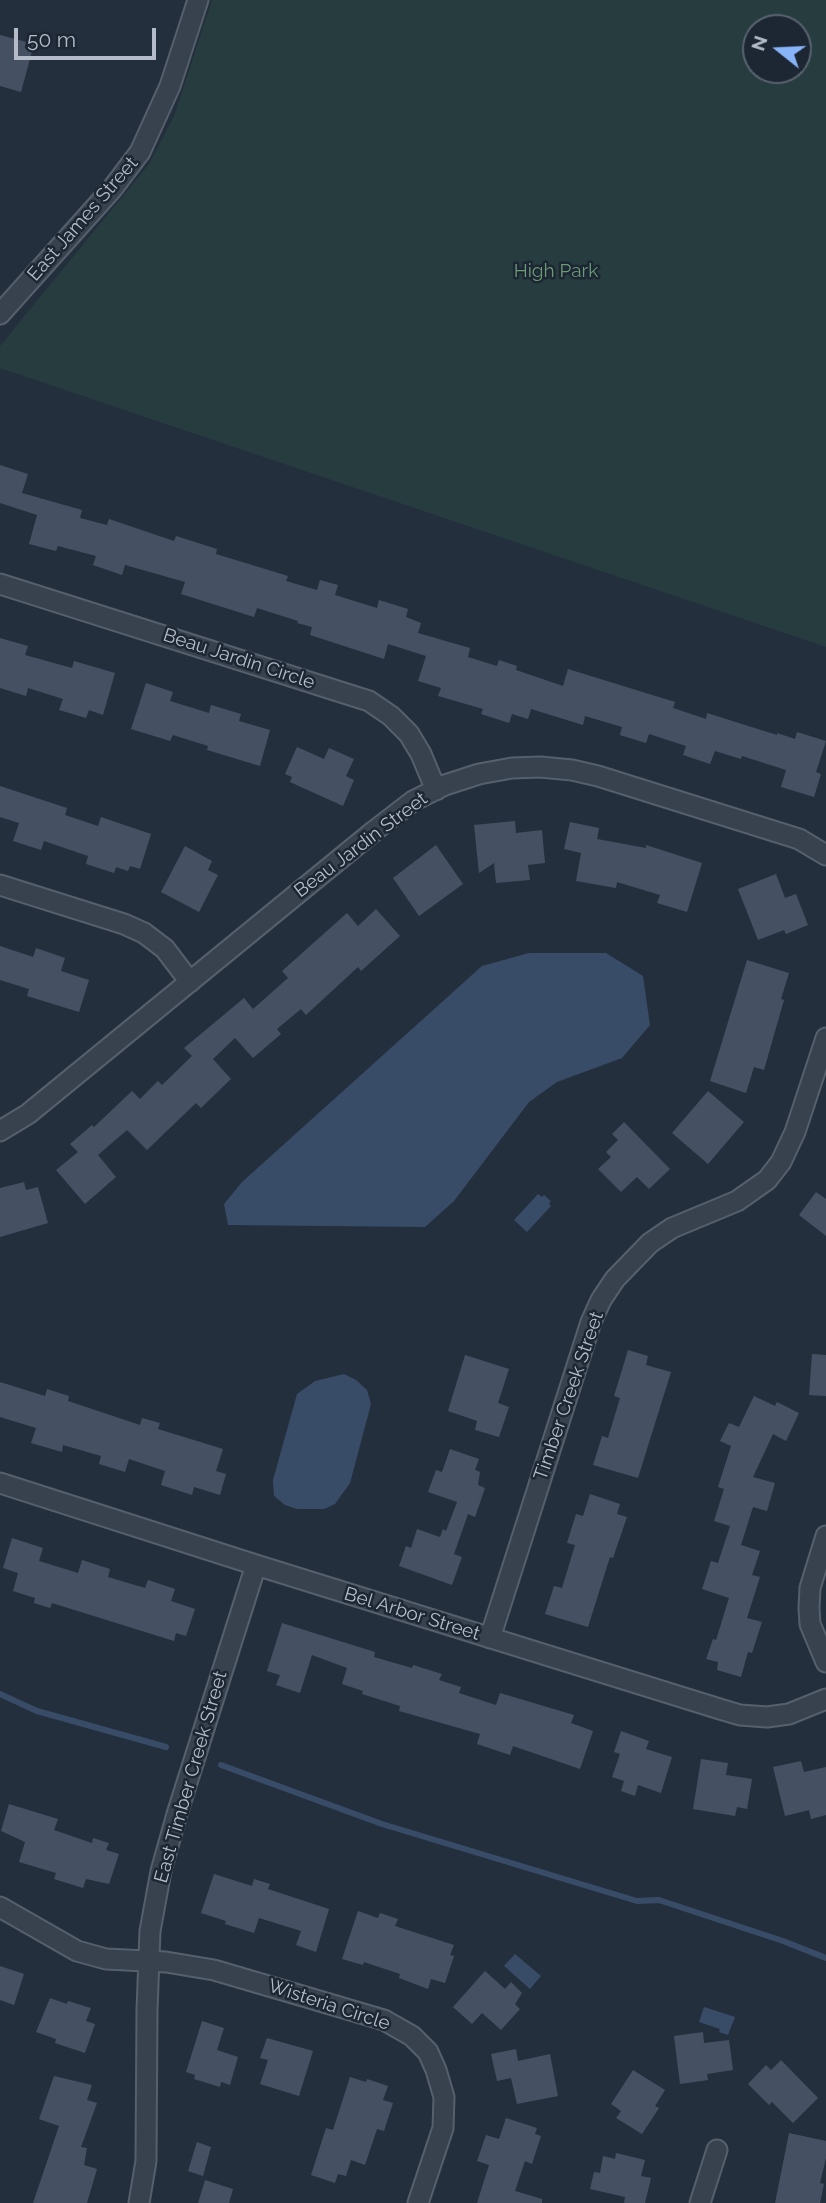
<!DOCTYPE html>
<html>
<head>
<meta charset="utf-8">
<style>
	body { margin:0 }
	#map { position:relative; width:826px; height:2203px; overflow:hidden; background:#242f3e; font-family:Raleway,sans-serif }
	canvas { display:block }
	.north { position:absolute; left:742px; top:14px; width:70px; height:70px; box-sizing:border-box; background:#1d2633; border:2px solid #59626f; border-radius:50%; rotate:288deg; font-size:19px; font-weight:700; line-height:28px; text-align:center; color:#b4bcc9 }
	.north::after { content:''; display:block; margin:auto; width:24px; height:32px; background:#8ab4f8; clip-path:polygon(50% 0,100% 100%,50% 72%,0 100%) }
	.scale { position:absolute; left:14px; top:28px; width:142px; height:32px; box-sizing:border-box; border:4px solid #b4bcc9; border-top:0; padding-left:9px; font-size:21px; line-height:24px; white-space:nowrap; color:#b4bcc9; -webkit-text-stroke:5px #1d2633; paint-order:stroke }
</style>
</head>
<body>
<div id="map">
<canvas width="826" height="2203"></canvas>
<div class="north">N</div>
<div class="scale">50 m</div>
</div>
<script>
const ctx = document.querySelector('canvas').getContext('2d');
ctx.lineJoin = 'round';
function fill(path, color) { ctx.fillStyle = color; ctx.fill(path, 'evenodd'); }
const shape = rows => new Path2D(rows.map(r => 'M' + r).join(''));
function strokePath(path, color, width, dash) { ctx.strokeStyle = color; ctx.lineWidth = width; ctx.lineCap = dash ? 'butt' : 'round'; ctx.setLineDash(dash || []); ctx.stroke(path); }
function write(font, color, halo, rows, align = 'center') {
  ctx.font = font + ' Raleway,sans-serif'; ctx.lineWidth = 5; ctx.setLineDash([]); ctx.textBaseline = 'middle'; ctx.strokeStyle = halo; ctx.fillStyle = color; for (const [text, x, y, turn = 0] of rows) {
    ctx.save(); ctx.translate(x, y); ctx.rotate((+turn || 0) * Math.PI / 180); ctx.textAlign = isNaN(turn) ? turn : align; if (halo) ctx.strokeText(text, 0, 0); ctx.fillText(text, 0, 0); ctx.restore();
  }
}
const green = shape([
	[212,0,826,0,826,647,0,368,0,346,149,164,174,116],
	[798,28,798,70,756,70,756,28]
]);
const water = shape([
	[529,953,606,953,643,976,650,1025,622,1058,557,1082,529,1102,454,1201,425,1227,228,1225,224,1204,242,1182,482,966],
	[538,1194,542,1197,544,1195,551,1201,549,1204,551,1206,527,1232,514,1220],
	[344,1374,356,1380,367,1390,371,1404,350,1483,335,1504,324,1509,297,1509,285,1505,274,1496,273,1480,297,1394,315,1381],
	[515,1954,541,1976,530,1989,504,1966],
	[704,2007,735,2017,728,2035,719,2032,720,2029,699,2022]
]);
const stream = shape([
	[0,1694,37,1711,166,1747],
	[221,1765,382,1824,637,1901,659,1900,783,1941,826,1958]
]);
const building = shape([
	[0,35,34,44,21,92,0,86],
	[0,465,28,474,22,493,82,510,80,518,107,525,109,519,174,541,176,536,217,549,216,554,288,576,286,581,317,590,320,580,338,585,335,595,377,608,379,600,408,609,406,617,421,623,418,633,470,648,468,657,497,666,499,660,517,666,516,670,563,686,568,669,675,702,673,708,706,719,707,713,777,735,777,733,795,739,797,732,826,741,816,772,821,774,814,797,781,787,786,770,742,756,741,759,715,751,710,764,683,755,686,746,649,734,646,743,620,735,622,727,585,716,583,725,531,709,528,719,512,714,509,723,481,714,483,709,438,696,441,688,418,681,426,656,388,644,384,659,310,635,312,627,297,623,298,621,257,608,254,617,181,594,185,582,125,565,122,575,93,565,96,556,58,546,56,551,29,544,37,515,0,503],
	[0,638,28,646,25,655,72,668,74,661,115,673,103,715,89,710,86,718,59,710,63,699,28,688,26,696,0,688],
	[146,683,173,692,170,701,209,713,211,705,241,714,239,721,270,730,260,766,207,750,208,746,173,735,170,741,131,729],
	[297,747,324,759,329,748,354,759,346,776,354,780,343,806,290,782,292,777,285,774],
	[0,786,67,808,65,815,98,826,101,817,151,834,140,869,130,866,128,871,116,867,114,873,86,864,88,856,44,841,41,850,13,841,19,823,0,817],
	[515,821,516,833,542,830,545,863,528,865,530,880,496,883,494,863,479,873,474,825],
	[570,822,599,828,597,839,646,848,646,845,702,863,687,912,657,903,660,895,617,882,616,888,576,881,581,853,564,849],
	[436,845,463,884,419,916,393,878],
	[185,846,212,861,208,870,218,875,199,912,161,892],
	[776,874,785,898,796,894,808,925,786,934,784,930,758,940,738,889],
	[376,909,400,936,361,971,358,967,306,1015,301,1009,277,1029,281,1034,253,1058,235,1038,213,1059,231,1079,201,1108,196,1103,147,1150,127,1130,98,1155,116,1177,85,1204,56,1170,78,1152,70,1144,92,1125,94,1127,132,1091,140,1099,158,1081,162,1085,192,1056,184,1048,244,998,253,1009,288,978,282,971,347,913,358,926],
	[0,946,33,957,36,948,65,958,61,971,89,980,79,1012,27,996,29,989,0,980],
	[747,960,789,973,781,999,784,1000,764,1070,754,1067,746,1093,710,1081],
	[708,1091,744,1122,708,1164,672,1133],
	[624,1122,670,1169,649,1189,637,1177,621,1192,598,1169,611,1157,606,1152,618,1140,612,1134],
	[24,1182,26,1190,38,1187,48,1223,0,1237,0,1188],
	[816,1192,826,1199,826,1236,799,1215],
	[628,1350,648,1356,646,1365,671,1372,638,1478,593,1465,602,1436,608,1438,620,1398,614,1396],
	[812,1354,826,1355,826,1396,809,1395],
	[465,1355,509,1369,498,1403,509,1407,499,1437,475,1430,477,1421,448,1411],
	[0,1382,45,1396,47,1389,69,1396,68,1401,140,1425,142,1418,160,1423,158,1429,223,1449,216,1471,226,1474,220,1495,194,1487,192,1495,161,1485,165,1471,129,1459,125,1472,99,1464,101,1456,63,1445,62,1452,31,1443,36,1428,0,1417],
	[754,1396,775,1406,777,1402,799,1413,786,1441,773,1434,753,1477,775,1483,767,1511,753,1507,741,1545,760,1551,752,1575,760,1577,747,1618,762,1622,752,1653,748,1652,741,1677,717,1670,718,1662,706,1659,713,1639,716,1640,729,1598,702,1589,711,1561,718,1563,730,1526,714,1521,724,1489,718,1487,731,1446,720,1441,729,1423,739,1427],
	[450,1449,479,1459,475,1470,480,1472,478,1485,485,1488,475,1517,468,1514,454,1554,462,1557,452,1585,399,1566,406,1546,411,1548,417,1529,440,1537,443,1529,446,1531,457,1502,428,1492,436,1470,442,1472],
	[590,1494,620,1504,617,1514,627,1517,613,1558,610,1557,588,1627,545,1614,554,1586,562,1588,575,1545,567,1543,576,1514,583,1516],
	[12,1538,43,1548,39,1561,78,1573,82,1560,110,1569,108,1577,145,1588,148,1580,175,1589,171,1601,195,1609,186,1636,176,1633,174,1641,52,1603,50,1608,34,1603,35,1598,13,1591,18,1573,3,1568],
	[282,1623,375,1652,374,1657,412,1668,413,1665,442,1674,439,1680,461,1687,459,1693,496,1705,500,1693,574,1715,571,1723,593,1731,580,1769,513,1746,510,1755,477,1744,480,1734,399,1711,400,1706,362,1694,363,1691,342,1684,347,1668,312,1655,300,1693,276,1685,280,1675,267,1671],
	[621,1731,649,1741,646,1749,672,1757,661,1793,638,1785,635,1796,621,1791,624,1781,612,1777,620,1754,614,1752],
	[701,1759,728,1763,726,1775,752,1779,747,1809,737,1807,735,1816,693,1809],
	[801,1761,804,1772,826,1767,826,1815,811,1819,809,1810,785,1816,773,1767],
	[9,1804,58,1819,54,1830,92,1843,93,1838,109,1843,106,1850,119,1854,109,1884,86,1879,83,1888,54,1879,56,1873,19,1862,25,1842,1,1831],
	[214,1874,252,1886,254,1879,270,1884,268,1889,329,1909,316,1952,296,1945,301,1931,259,1918,254,1933,225,1924,226,1921,201,1913],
	[358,1911,378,1918,380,1913,398,1919,395,1926,454,1945,450,1955,454,1956,445,1983,431,1979,428,1989,399,1978,400,1974,364,1962,363,1965,342,1959],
	[0,1966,24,1974,14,2005,0,2000],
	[485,1971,505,1989,511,1982,522,1993,515,2004,520,2009,501,2030,482,2013,472,2024,453,2007],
	[50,1998,67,2004,68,2001,91,2008,86,2021,95,2024,85,2053,55,2043,56,2039,36,2032],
	[202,2021,224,2028,217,2050,238,2057,230,2085,221,2082,220,2087,194,2079,195,2075,186,2072],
	[703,2032,704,2043,729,2040,733,2070,707,2074,708,2080,680,2084,674,2036],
	[267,2038,313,2051,299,2096,260,2084,268,2060,260,2058],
	[516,2049,518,2061,550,2054,558,2096,517,2104,511,2078,497,2081,491,2054],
	[781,2060,818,2098,793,2123,772,2102,769,2105,748,2084,766,2065,771,2070],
	[633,2070,665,2090,655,2106,659,2108,642,2134,616,2118,621,2111,611,2104],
	[54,2076,92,2085,87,2100,97,2103,81,2147,87,2148,84,2165,97,2169,87,2203,33,2203,59,2126,39,2119],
	[350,2077,366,2082,367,2079,388,2086,383,2100,393,2103,384,2131,377,2129,365,2165,351,2160,346,2176,338,2174,335,2183,311,2175,326,2128,333,2130],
	[506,2118,537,2128,535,2134,541,2136,532,2164,525,2161,515,2191,542,2199,542,2203,477,2203,489,2165,477,2161,486,2135,499,2139],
	[789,2133,826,2141,826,2158,820,2183,824,2184,820,2203,775,2203],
	[197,2142,211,2147,203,2176,188,2171],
	[616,2153,645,2160,641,2176,651,2178,645,2203,624,2203,625,2197,590,2189,594,2172,600,2173,603,2156,615,2159],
	[205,2180,233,2189,229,2203,198,2203]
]);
const minor = shape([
	[0,314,112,189,140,152,170,86,198,0],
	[0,584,369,701,391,716,409,734,421,754,436,790],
	[0,885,124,924,144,933,165,949,190,982],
	[0,1131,28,1114,374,831,413,801,445,785,479,774,512,768,540,767,572,770,598,776,799,839,826,855],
	[0,1483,256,1565,723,1710,740,1715,767,1717,789,1714,826,1699],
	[826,1536,810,1588,809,1608,810,1624,826,1662],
	[490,1638,591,1322,601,1300,615,1279,650,1243,672,1228,737,1201,767,1180,781,1162,795,1132,826,1038],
	[0,1907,77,1951,106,1959,166,1962,214,1970,384,2020,412,2036,428,2052,436,2070,444,2097,443,2128,418,2203],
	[139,2203,146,2161,147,2010,150,1931,161,1871,177,1814,256,1565],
	[700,2203,717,2150]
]);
const streetNames = [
	["East James Street",83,219,-49],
	["Beau Jardin Circle",239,659,18],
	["Beau Jardin Street",361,845,-37],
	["Timber Creek Street",569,1396,-71],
	["Bel Arbor Street",412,1614,17],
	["East Timber Creek Street",191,1777,-74],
	["Wisteria Circle",329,2005,18]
];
const parkNames = [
	["High Park",556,271]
];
fill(green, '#263c3f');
fill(water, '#394c67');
strokePath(stream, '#394c67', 6);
fill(building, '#455162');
strokePath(minor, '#565f6c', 23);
strokePath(minor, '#38414e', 19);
write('19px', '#b4bcc9', '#1d2633', streetNames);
write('19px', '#6b9a76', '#1d2633', parkNames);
</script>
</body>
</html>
